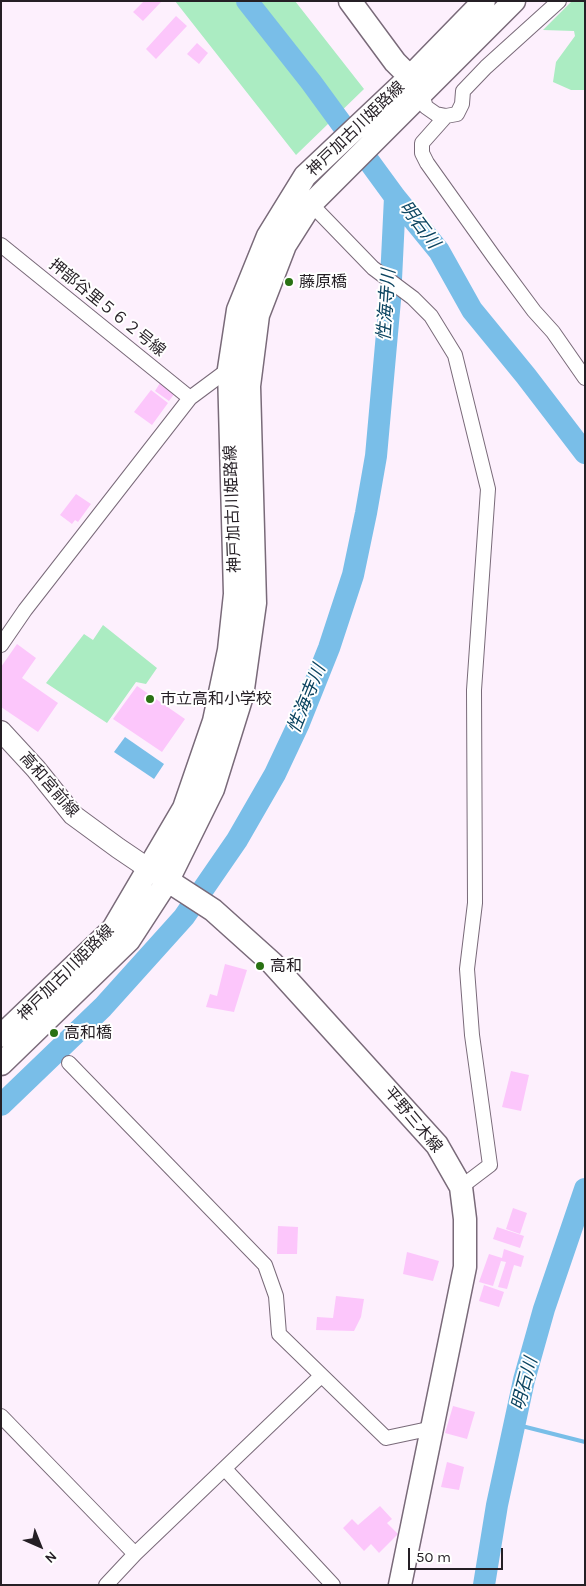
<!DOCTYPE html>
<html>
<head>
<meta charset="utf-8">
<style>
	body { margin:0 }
	#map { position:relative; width:586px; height:1586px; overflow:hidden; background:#fdf0fd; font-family:Karla,sans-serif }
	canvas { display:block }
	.frame { position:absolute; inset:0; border:2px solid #251f25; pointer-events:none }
	.north { position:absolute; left:15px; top:1521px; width:50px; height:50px; -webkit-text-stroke:4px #fff; paint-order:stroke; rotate:136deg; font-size:14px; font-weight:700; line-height:20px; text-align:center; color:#251f25 }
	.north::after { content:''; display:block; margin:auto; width:18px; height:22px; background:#251f25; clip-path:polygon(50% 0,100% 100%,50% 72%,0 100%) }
	.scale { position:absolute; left:408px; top:1548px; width:95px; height:22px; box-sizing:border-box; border:2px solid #251f25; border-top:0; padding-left:6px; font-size:15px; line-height:18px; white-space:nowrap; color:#251f25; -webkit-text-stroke:4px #fff; paint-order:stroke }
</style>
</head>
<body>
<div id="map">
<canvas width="586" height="1586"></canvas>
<div class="frame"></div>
<div class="north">N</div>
<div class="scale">50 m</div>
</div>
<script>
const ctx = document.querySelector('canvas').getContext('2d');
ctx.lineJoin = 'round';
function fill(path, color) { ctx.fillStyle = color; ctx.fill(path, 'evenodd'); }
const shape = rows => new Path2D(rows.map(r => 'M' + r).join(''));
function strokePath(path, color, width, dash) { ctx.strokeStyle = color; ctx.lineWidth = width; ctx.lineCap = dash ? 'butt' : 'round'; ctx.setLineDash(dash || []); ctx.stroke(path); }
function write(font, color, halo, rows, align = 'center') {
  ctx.font = font + ' Karla,"Noto Sans JP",sans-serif'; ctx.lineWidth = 4; ctx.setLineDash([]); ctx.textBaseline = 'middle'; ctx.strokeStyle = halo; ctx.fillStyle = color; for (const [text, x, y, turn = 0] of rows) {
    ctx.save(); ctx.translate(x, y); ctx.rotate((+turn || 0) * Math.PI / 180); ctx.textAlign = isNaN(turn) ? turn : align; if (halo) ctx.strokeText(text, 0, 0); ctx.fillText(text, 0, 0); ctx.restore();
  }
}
const green = shape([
	[175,1,295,1,364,89,296,155],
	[572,1,585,1,585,90,571,90,553,82,556,62,575,36,574,31,543,30],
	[103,625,157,668,146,684,136,682,107,723,46,683,84,634,93,640]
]);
const water = shape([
	[125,737,164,764,154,779,114,752]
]);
const stream = shape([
	[514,1424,585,1442]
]);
const river = shape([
	[247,1,311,82,395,197,439,251,472,310,526,376,585,453],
	[1,1105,103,1007,184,917,237,840,275,774,299,723,329,648,353,575,366,513,376,456,390,300,395,197],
	[484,1585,497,1505,524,1380,544,1309,585,1189]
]);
const building = shape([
	[144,1,162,1,143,21,133,12],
	[176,16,187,26,156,59,146,49],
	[197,43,208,53,199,64,187,54],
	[160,383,175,393,169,401,155,391],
	[151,390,168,403,152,425,134,412],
	[76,494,91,504,78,522,75,520,72,524,60,515],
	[17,644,36,658,22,678,58,703,38,732,1,707,1,667],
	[137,686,185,719,162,752,113,719],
	[225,964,247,970,234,1012,206,1007,210,994,217,996],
	[511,1071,529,1075,521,1111,502,1107],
	[513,1208,527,1213,520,1234,506,1229],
	[278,1226,298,1227,297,1254,277,1254],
	[497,1227,524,1236,520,1248,493,1239],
	[504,1249,524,1256,521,1267,514,1265,507,1289,498,1287,506,1262,501,1261,493,1286,479,1282,489,1254,502,1258],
	[407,1252,439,1261,433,1281,403,1274],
	[484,1285,504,1292,499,1307,479,1301],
	[336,1296,364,1299,361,1317,354,1331,316,1330,317,1317,333,1318],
	[453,1406,475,1412,467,1439,445,1433],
	[447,1462,464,1467,459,1490,441,1487],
	[380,1506,392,1519,387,1523,398,1534,379,1553,371,1544,364,1551,343,1528,352,1519,358,1525]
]);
const street = shape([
	[421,92,426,107,436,114,446,116,457,114,462,104,463,91,486,67,559,1],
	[446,116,422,143,422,153,427,163,494,257,534,311,553,332,585,378],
	[311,204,373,268,413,298,431,316,455,355,488,489,474,690,475,903,467,969,472,1035,490,1165,461,1187],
	[1,245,190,398],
	[1,645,25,610,190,398,229,369],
	[69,1063,265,1265,276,1296,279,1334,386,1438,433,1428],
	[1,1416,135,1554],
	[225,1469,333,1585],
	[106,1585,135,1554,321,1376]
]);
const secondary = shape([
	[1,731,36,769,73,815,118,848,149,869]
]);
const primary = shape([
	[350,1,395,62,410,77,419,90],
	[156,873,213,910,272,963,437,1145,461,1187,465,1219,465,1267,400,1585],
	[1,1036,113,929,184,808,214,721,229,650,235,594,229,369,238,310,268,236,305,176,410,77,484,1],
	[1,1064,129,940,168,880,213,789,242,696,255,603,249,386,258,315,285,245,311,204,514,1]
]);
const markers = [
	[289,282,5,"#297113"],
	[150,699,5,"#297113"],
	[260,966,5,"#297113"],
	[54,1033,5,"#297113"]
];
const streetNames = [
	["神戸加古川姫路線",356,129,-44],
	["押部谷里５６２号線",107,308,39],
	["神戸加古川姫路線",233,509,-92],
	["高和宮前線",49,785,49],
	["神戸加古川姫路線",66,973,-45],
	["平野三木線",413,1120,50]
];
const poiNames = [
	["藤原橋",299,282],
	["市立高和小学校",160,699],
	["高和",270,966],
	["高和橋",64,1033]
];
const waterNames = [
	["明石川",419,225,53],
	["性海寺川",387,305,-86],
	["性海寺川",307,699,-68],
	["明石川",525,1384,-75]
];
fill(green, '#abecc2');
fill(water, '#79bee8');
strokePath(stream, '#79bee8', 4);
strokePath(river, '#79bee8', 22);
fill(building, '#fcc6fb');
strokePath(street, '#796a79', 16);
strokePath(secondary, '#796a79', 22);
strokePath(primary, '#796a79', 25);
strokePath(street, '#fff', 14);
strokePath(secondary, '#fff', 20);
strokePath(primary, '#fff', 22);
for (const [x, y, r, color] of markers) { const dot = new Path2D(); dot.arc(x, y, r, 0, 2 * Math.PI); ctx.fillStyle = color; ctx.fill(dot); strokePath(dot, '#fff', 2); }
write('16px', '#251f25', '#fff', streetNames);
write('16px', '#251f25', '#fff', poiNames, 'left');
write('italic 18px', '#0c4561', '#fff', waterNames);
</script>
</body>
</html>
